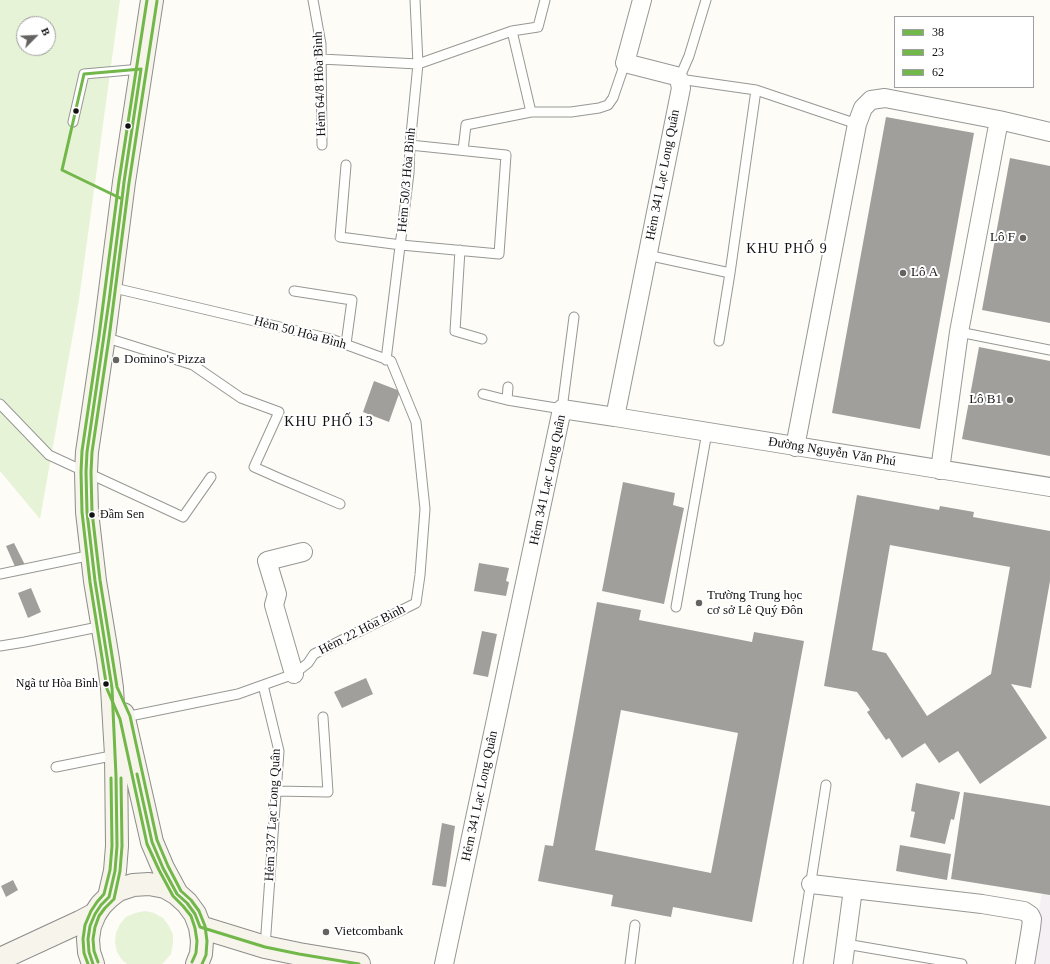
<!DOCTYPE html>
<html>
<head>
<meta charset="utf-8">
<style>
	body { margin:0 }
	#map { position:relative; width:1050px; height:964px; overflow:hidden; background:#fdfcf7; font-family:"Times New Roman",serif }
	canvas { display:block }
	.legend { position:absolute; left:894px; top:16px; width:140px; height:72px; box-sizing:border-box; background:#fff; border:1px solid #a0a0a0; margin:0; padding:5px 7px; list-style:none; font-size:12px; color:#111 }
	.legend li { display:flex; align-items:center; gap:8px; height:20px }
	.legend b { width:20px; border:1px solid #a0a0a0 }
	.north { position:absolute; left:16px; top:16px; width:40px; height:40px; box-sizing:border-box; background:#fff; border:1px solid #a0a0a0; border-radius:50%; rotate:66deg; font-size:11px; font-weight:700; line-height:16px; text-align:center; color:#111 }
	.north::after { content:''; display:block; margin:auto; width:14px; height:18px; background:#646362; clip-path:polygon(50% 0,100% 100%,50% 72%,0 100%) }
</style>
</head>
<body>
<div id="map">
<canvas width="1050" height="964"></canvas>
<ul class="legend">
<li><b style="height:5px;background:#71b74a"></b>38</li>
<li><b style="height:5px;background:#71b74a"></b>23</li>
<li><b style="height:5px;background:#71b74a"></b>62</li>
</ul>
<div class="north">B</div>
</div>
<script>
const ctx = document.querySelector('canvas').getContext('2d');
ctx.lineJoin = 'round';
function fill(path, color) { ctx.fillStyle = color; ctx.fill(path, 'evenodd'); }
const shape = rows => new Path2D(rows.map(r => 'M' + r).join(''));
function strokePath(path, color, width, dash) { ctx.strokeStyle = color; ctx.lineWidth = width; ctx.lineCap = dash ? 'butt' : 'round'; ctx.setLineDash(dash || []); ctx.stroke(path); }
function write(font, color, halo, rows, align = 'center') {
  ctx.font = font + ' "Times New Roman",serif'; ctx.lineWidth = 4; ctx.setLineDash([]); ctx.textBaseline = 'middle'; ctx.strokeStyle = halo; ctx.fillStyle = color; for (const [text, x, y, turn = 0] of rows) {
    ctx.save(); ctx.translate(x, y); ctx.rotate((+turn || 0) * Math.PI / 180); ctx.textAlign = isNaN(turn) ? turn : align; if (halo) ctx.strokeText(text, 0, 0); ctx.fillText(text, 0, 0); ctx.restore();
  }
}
const industrial = shape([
	[1050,849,1050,964,1029,964]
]);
const green = shape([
	[0,0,120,0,79,300,40,519,0,471],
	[24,24,48,24,48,48,24,48],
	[145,911,154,913,163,918,169,926,173,934,173,944,171,954,165,961,162,964,127,964,122,960,117,952,115,942,116,933,120,924,126,917,135,913]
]);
const building = shape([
	[886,117,974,133,920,429,832,413],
	[1010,158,1050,166,1050,323,982,310],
	[979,347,1050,361,1050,456,962,439],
	[374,381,400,391,389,422,363,412],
	[623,482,675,493,673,505,684,508,664,604,602,591],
	[857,495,939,510,940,506,974,512,973,517,1050,531,1050,581,1031,688,1011,684,1047,738,980,784,958,751,939,763,925,743,902,758,889,738,886,740,867,712,870,710,857,692,824,686],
	[890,545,1010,567,991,674,927,716,886,653,872,650],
	[14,543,26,567,17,571,6,546],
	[479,563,509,568,506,581,509,582,506,596,474,591],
	[31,588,41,612,28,618,18,593],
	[597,602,641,610,639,620,752,642,754,632,804,641,752,922,673,907,671,917,611,906,613,895,538,881,545,845,553,846],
	[621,710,738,733,711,873,595,850],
	[482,631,497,634,488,677,473,674],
	[366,678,373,694,342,708,334,692],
	[916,783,960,792,954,820,951,819,945,844,910,837,915,812,911,811],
	[964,792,1050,806,1050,895,951,879],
	[442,823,455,826,446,887,432,885],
	[900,845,951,854,947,880,896,871],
	[13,880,18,890,6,897,1,886]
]);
const lane = shape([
	[313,0,321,44,322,145],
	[706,0,689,56,679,79,756,90,857,124],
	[321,59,418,64,512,31],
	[531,112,512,31,538,27,545,0],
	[73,122,84,74,141,69],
	[463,150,466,125,531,112,571,112,599,108,608,105,613,98,625,63],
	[346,165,340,237,401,245,499,254,506,155,410,145],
	[460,250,455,331,482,339],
	[647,255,730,273],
	[110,287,331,339,391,361,416,422,425,509,420,575,416,603,314,654,308,663,294,674,238,694,125,717],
	[294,291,352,300,346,344],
	[959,332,1050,350],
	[104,337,193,365,241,398,279,412,254,467,281,479,340,504],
	[719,341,730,273,756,90],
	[386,360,409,173,410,145,418,64,415,0],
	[483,394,507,400,562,409,574,317],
	[507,400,508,387],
	[0,404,49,455,183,517,211,477],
	[0,574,92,555],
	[676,607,707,432],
	[0,646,25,642,103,626],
	[263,685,279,751,265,947],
	[56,767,116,755],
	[276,791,328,792,323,717],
	[846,944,962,964],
	[630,964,635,925],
	[798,964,826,785]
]);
const street = shape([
	[615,417,1050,487],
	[795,447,857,124,863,108,871,100,885,98,999,120,1050,132],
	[940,470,959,332,999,120],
	[294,674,274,605,277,594,267,561,303,552],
	[811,884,982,904,1024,911,1030,915,1032,919,1031,928,1025,964],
	[444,964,562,409,615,417,681,88,679,79,676,76,625,63,642,0],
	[843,964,853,889]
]);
const secondary = shape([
	[123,714,152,842,163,868,177,894],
	[109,897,115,871,117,846,116,755,112,688,108,659,95,581,87,512,86,472,87,452,104,337,124,182,152,0],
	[200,927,265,947,299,954,359,964],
	[0,959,80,922,95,914],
	[93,964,89,952,88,939,90,926,95,914,101,905,109,897,118,890,133,885,149,884,165,887,177,894,187,903,195,914,200,927,202,941,201,954,197,964]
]);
const bus1 = shape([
	[141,69,124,182,122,199,62,170,84,74,141,69],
	[137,774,152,842,163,868,177,894,187,903,195,914,200,927,265,947,299,954,359,964],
	[93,964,89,952,88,939,90,926,95,914,101,905,109,897,115,871,117,846,116,776,112,688,95,581,87,512,86,472,87,452,109,301,122,199]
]);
const bus2 = shape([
	[147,0,119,181,99,336,82,451,81,472,82,512,90,582,107,689,120,719,147,844,159,870,173,896,183,906,191,916,195,928,197,941,196,953,192,962],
	[98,962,94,951,93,939,95,927,99,916,105,908,114,899,120,871,122,846,121,778]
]);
const bus3 = shape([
	[157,1,129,183,109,338,92,452,91,472,92,512,100,580,117,687,130,716,157,840,168,866,181,891,191,900,199,911,205,926,207,941,206,955,202,964],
	[88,964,84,953,83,939,85,925,91,911,97,902,104,894,110,870,112,846,111,778]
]);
const markers = [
	[76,111,3.5,"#111"],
	[128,126,3.5,"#111"],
	[1023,238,4,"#646362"],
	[903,273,4,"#646362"],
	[116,360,4,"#646362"],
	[1010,400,4,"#646362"],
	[92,515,3.5,"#111"],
	[699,603,4,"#646362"],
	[106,684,3.5,"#111"],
	[326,932,4,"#646362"]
];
const busNames = [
	["Đầm Sen",100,515],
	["Ngã tư Hòa Bình",98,684,"right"]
];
const streetNames = [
	["Hẻm 64/8 Hòa Bình",320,84,-92],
	["Hẻm 341 Lạc Long Quân",663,175,-79],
	["Hẻm 50/3 Hòa Bình",407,180,-85],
	["Hẻm 50 Hòa Bình",300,333,15],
	["Đường Nguyễn Văn Phú",832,452,9],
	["Hẻm 341 Lạc Long Quân",548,480,-78],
	["Hẻm 22 Hòa Bình",362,630,-27],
	["Hẻm 341 Lạc Long Quân",480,796,-78],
	["Hẻm 337 Lạc Long Quân",273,815,-87]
];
const poiNames = [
	["Lô F",1015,238,"right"],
	["Lô A",911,273],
	["Domino's Pizza",124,360],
	["Lô B1",1002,400,"right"],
	["Trường Trung học",707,596],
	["cơ sở Lê Quý Đôn",707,611],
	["Vietcombank",334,932]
];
const neighbourhoodNames = [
	["KHU PHỐ 9",787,249],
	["KHU PHỐ 13",329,422]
];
fill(industrial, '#f5f0f3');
fill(green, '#e7f3d7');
fill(building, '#a19f9c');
strokePath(lane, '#979795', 11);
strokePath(street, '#979795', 20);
strokePath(secondary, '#8e8d8b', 24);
strokePath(lane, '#fffffe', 9);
strokePath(street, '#fffffe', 18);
strokePath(secondary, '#f6f4eb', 22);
strokePath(bus1, '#71b74a', 3);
strokePath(bus2, '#71b74a', 3);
strokePath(bus3, '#71b74a', 3);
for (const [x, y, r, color] of markers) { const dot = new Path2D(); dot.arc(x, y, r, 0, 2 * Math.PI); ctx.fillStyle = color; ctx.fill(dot); strokePath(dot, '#fff', 1.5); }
write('12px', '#111', '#fff', busNames, 'left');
write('13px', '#111', '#fff', streetNames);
write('13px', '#111', '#fff', poiNames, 'left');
ctx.letterSpacing = '1px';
write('14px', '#111', '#fff', neighbourhoodNames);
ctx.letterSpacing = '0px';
</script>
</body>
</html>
